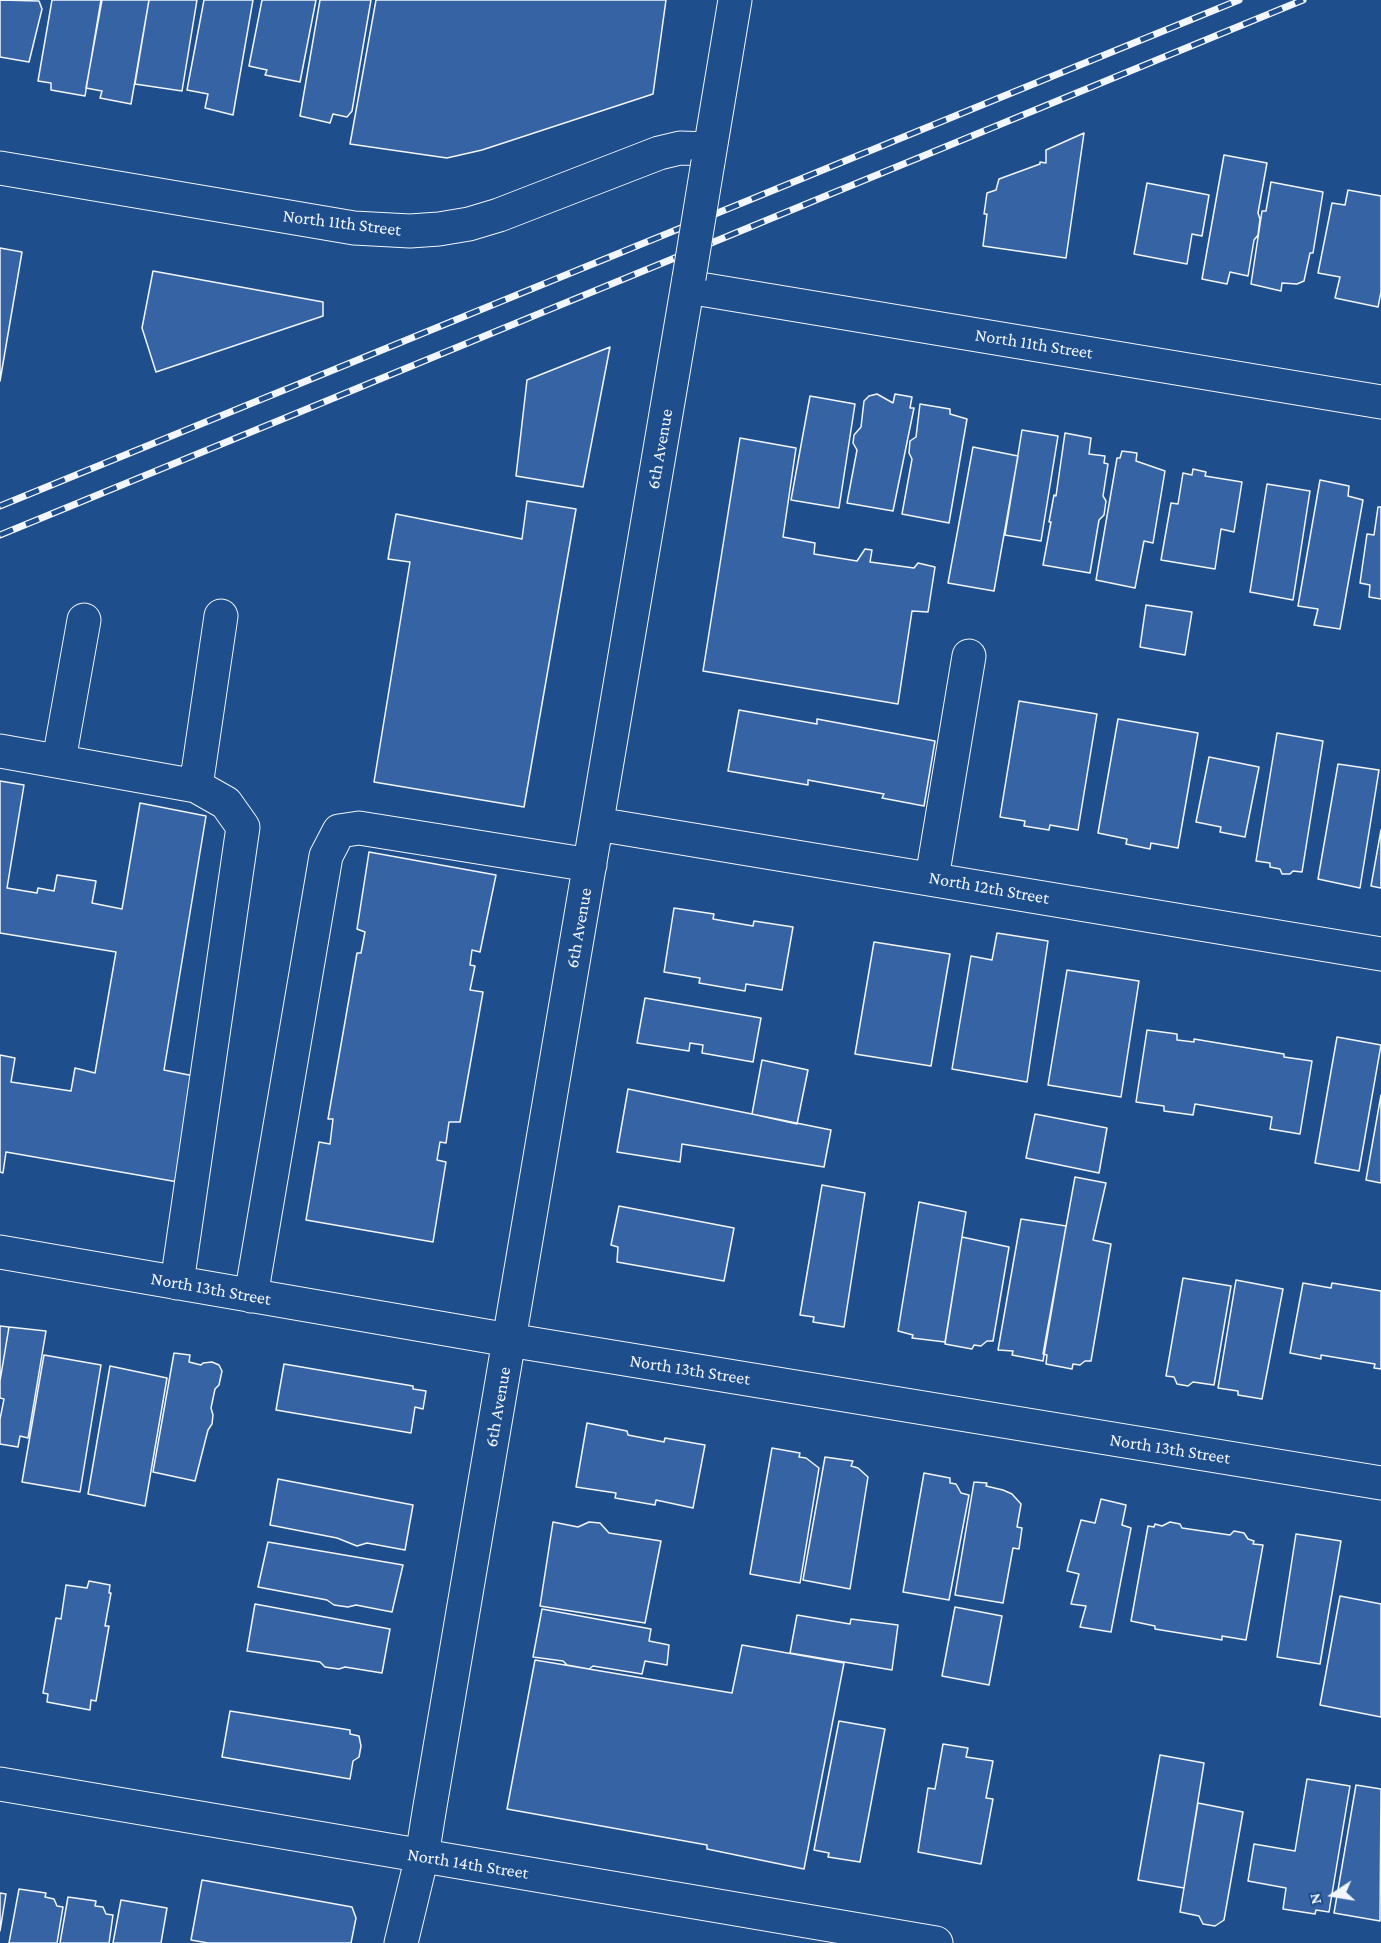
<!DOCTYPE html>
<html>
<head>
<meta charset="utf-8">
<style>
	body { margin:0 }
	#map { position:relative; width:1381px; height:1943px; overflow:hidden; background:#1f4e8c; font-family:"Crimson Pro",serif }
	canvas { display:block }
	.north { position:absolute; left:1303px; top:1865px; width:60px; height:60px; -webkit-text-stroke:4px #1f4e8c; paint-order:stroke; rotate:258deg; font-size:16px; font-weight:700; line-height:24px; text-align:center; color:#f2f6ff }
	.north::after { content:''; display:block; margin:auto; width:21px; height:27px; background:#f2f6ff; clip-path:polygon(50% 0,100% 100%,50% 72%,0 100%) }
</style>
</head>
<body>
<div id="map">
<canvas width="1381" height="1943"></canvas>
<div class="north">N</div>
</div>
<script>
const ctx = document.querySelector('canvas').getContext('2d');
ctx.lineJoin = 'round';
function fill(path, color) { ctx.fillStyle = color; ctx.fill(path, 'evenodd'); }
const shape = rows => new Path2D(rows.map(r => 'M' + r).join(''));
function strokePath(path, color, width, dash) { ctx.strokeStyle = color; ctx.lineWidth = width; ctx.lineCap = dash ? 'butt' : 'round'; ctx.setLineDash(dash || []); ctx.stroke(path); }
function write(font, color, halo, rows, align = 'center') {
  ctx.font = font + ' "Crimson Pro",serif'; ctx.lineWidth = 4.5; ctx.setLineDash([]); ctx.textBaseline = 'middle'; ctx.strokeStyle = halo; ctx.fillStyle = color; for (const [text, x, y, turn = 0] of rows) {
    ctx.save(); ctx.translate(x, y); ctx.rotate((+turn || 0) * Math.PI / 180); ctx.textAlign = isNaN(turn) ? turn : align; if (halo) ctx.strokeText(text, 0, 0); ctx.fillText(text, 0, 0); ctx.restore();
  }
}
const building = shape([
	[0,0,39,1,42,9,29,62,0,57,0,0],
	[52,0,101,0,85,96,51,90,51,83,38,81,52,0],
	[102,0,149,0,131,104,100,98,102,91,86,88,102,0],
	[149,0,197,0,182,91,135,84,149,0],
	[204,0,253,0,233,115,205,108,208,94,187,90,204,0],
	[262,0,316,0,300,82,265,75,267,70,249,66,262,0],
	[320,0,371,0,352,111,347,117,333,114,330,123,300,116,320,0],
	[376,0,666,0,653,94,482,150,447,158,350,144,376,0],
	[1084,133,1066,258,983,246,987,214,984,214,987,193,996,190,999,179,1040,164,1040,162,1046,163,1046,150,1084,133],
	[1224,155,1267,163,1258,213,1260,219,1258,235,1254,240,1248,276,1230,272,1227,284,1202,279,1224,155],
	[1271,182,1323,192,1313,253,1310,253,1304,281,1297,284,1282,283,1281,291,1251,284,1262,211,1266,211,1271,182],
	[1147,183,1209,195,1202,236,1192,234,1187,264,1134,254,1147,183],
	[1348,190,1381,196,1381,292,1378,307,1335,298,1340,277,1318,273,1332,203,1345,205,1348,190],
	[0,248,22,252,0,381,0,248],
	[153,271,323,302,323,316,156,372,142,328,153,271],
	[610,347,583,487,516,476,527,380,610,347],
	[877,394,893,403,895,394,912,397,910,408,914,408,893,511,847,503,857,450,853,443,854,435,861,427,864,401,869,396,877,394],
	[810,396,855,404,839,508,791,500,810,396],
	[920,404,950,409,950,414,967,419,949,523,902,514,912,459,909,453,910,441,916,437,920,404],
	[1022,430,1058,436,1041,541,1005,535,1022,430],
	[1065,433,1091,438,1089,454,1105,456,1104,463,1108,464,1103,496,1106,501,1104,515,1099,520,1090,573,1043,565,1051,522,1049,522,1054,495,1056,496,1065,433],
	[740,438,796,448,783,537,815,543,814,554,857,561,865,549,872,550,870,562,914,568,918,563,935,567,928,612,912,611,898,704,703,671,740,438],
	[973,447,1018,456,994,591,948,583,973,447],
	[1122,451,1137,453,1136,461,1165,471,1153,543,1144,541,1135,588,1096,580,1117,458,1120,458,1122,451],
	[1193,469,1206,472,1205,476,1242,482,1234,532,1221,529,1215,569,1161,560,1171,503,1178,504,1183,473,1192,475,1193,469],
	[1320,480,1349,486,1348,496,1363,500,1340,629,1314,625,1318,609,1298,606,1320,480],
	[1267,484,1310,491,1293,600,1250,592,1267,484],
	[527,501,576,509,524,807,374,782,410,562,388,559,396,514,522,539,527,501],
	[1378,507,1381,507,1381,599,1369,597,1370,585,1360,583,1367,534,1374,535,1378,507],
	[1146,605,1192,612,1185,655,1140,647,1146,605],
	[1019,701,1097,714,1078,830,1050,825,1049,830,1024,826,1025,821,1000,817,1019,701],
	[739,710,817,724,817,719,935,741,924,806,882,798,884,794,808,780,808,785,728,771,739,710],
	[1118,719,1198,733,1178,848,1151,843,1150,849,1126,844,1127,839,1098,833,1118,719],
	[1277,733,1323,741,1302,872,1293,871,1290,874,1282,874,1280,869,1270,867,1270,863,1256,861,1277,733],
	[1209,757,1259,767,1245,837,1220,832,1221,827,1196,822,1209,757],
	[1338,764,1379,770,1360,888,1318,879,1338,764],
	[0,781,24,785,7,888,37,893,38,888,54,891,57,875,96,881,92,903,122,909,140,803,206,816,164,1070,194,1076,178,1182,6,1152,3,1173,0,1172,0,1055,15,1058,11,1082,71,1091,75,1068,95,1073,116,952,0,933,0,781],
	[1381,830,1381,888,1371,886,1381,830],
	[369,852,496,875,480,952,472,950,470,965,475,966,470,990,483,992,460,1122,449,1122,446,1143,440,1142,437,1160,446,1162,433,1242,306,1220,319,1142,330,1144,333,1119,328,1119,357,953,361,953,365,932,357,929,369,852],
	[674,908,714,914,713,919,753,926,754,921,793,927,782,990,746,984,745,991,699,983,700,978,664,972,674,908],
	[997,933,1048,941,1027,1082,952,1069,971,956,992,960,997,933],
	[874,942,950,954,931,1066,855,1054,874,942],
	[1067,970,1139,981,1121,1097,1048,1085,1067,970],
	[645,998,761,1018,753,1062,702,1053,703,1045,690,1043,689,1051,637,1043,645,998],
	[1147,1030,1177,1034,1177,1040,1194,1042,1194,1039,1284,1054,1284,1057,1312,1061,1300,1134,1270,1129,1272,1117,1195,1104,1193,1115,1164,1111,1164,1106,1136,1102,1147,1030],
	[1337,1037,1381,1045,1359,1171,1315,1163,1337,1037],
	[762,1060,808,1070,797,1124,752,1114,762,1060],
	[628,1089,831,1130,824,1167,682,1144,680,1162,617,1152,628,1089],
	[1381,1095,1381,1183,1366,1180,1381,1095],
	[1035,1114,1107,1128,1099,1173,1026,1158,1035,1114],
	[1075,1177,1106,1183,1093,1240,1111,1244,1091,1361,1085,1361,1080,1365,1073,1364,1072,1369,1046,1364,1047,1355,1043,1354,1075,1177],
	[822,1185,865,1193,844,1327,813,1322,814,1317,800,1315,822,1185],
	[919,1202,966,1212,945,1342,912,1338,913,1335,898,1331,919,1202],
	[619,1206,734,1228,724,1281,617,1262,618,1247,611,1245,619,1206],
	[1021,1219,1066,1226,1043,1361,1012,1355,1013,1351,998,1350,1021,1219],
	[962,1237,1009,1247,993,1341,987,1341,981,1346,974,1345,972,1349,945,1344,962,1237],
	[1183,1278,1231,1286,1214,1385,1193,1382,1188,1386,1177,1384,1174,1377,1166,1376,1183,1278],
	[1236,1280,1283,1289,1262,1399,1238,1395,1238,1391,1218,1388,1236,1280],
	[1303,1283,1331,1288,1332,1283,1381,1291,1381,1369,1374,1368,1375,1364,1321,1355,1321,1359,1290,1353,1303,1283],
	[0,1326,9,1327,0,1381,0,1326],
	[9,1327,46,1331,28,1438,20,1436,18,1447,0,1444,0,1419,4,1399,0,1398,0,1381,9,1327],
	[174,1353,190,1355,189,1362,201,1365,203,1363,212,1362,219,1365,222,1371,219,1385,215,1389,211,1408,213,1415,212,1424,208,1430,195,1481,153,1472,174,1353],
	[44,1355,101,1365,80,1492,22,1482,44,1355],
	[284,1364,413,1386,413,1389,426,1391,423,1409,415,1407,411,1433,276,1410,284,1364],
	[110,1366,167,1378,145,1506,88,1494,110,1366],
	[587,1423,627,1431,628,1435,664,1442,665,1438,705,1445,693,1508,656,1500,655,1505,615,1498,616,1493,576,1487,587,1423],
	[772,1448,800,1453,799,1457,806,1458,819,1468,800,1583,750,1574,772,1448],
	[825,1457,853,1461,851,1466,858,1468,868,1477,850,1589,803,1580,825,1457],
	[924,1473,950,1478,950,1483,956,1484,961,1493,969,1495,949,1600,903,1592,924,1473],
	[278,1479,413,1505,405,1550,367,1543,357,1546,337,1538,270,1525,278,1479],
	[974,1482,987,1483,986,1486,1003,1490,1012,1494,1021,1504,1017,1527,1022,1528,1019,1549,1013,1548,1003,1603,955,1595,974,1482],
	[1101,1499,1126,1505,1122,1525,1131,1528,1111,1632,1080,1627,1086,1606,1071,1604,1079,1574,1067,1571,1081,1520,1095,1523,1101,1499],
	[553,1522,578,1527,589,1522,600,1523,609,1533,661,1541,645,1623,540,1606,553,1522],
	[1170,1522,1180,1524,1182,1528,1230,1535,1234,1531,1244,1533,1248,1539,1254,1541,1253,1544,1263,1545,1246,1640,1222,1636,1222,1640,1155,1629,1155,1626,1131,1621,1148,1526,1154,1527,1155,1524,1162,1526,1170,1522],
	[1296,1534,1341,1541,1320,1664,1277,1657,1296,1534],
	[268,1542,403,1565,392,1612,356,1605,348,1607,334,1605,327,1600,258,1587,268,1542],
	[89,1581,110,1585,109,1593,111,1593,105,1626,109,1626,96,1701,91,1700,90,1710,47,1702,48,1694,43,1693,56,1618,61,1619,66,1585,87,1588,89,1581],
	[1340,1596,1381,1604,1381,1717,1320,1705,1340,1596],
	[255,1604,390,1629,382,1673,345,1667,339,1669,325,1667,320,1662,247,1651,255,1604],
	[955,1607,1002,1616,989,1685,942,1676,955,1607],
	[542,1609,651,1629,649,1641,669,1645,667,1665,645,1661,642,1674,593,1666,589,1669,567,1665,563,1661,533,1657,542,1609],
	[797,1615,850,1624,851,1619,898,1625,892,1670,790,1653,797,1615],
	[742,1645,844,1663,804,1869,707,1849,707,1845,507,1809,535,1660,732,1693,742,1645],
	[230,1711,350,1730,350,1734,359,1736,361,1746,359,1757,353,1761,350,1779,222,1757,230,1711],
	[839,1721,885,1729,860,1862,828,1857,829,1853,814,1850,839,1721],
	[943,1744,968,1748,966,1757,993,1761,986,1798,993,1799,981,1864,918,1852,928,1788,935,1789,943,1744],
	[1160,1755,1204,1763,1184,1888,1138,1880,1160,1755],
	[1307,1779,1350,1786,1329,1912,1316,1910,1315,1914,1283,1909,1286,1888,1248,1881,1254,1844,1295,1851,1307,1779],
	[1356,1785,1381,1789,1380,1921,1334,1913,1356,1785],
	[1198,1803,1243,1812,1224,1920,1215,1926,1203,1924,1199,1916,1180,1912,1198,1803],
	[202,1880,352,1907,356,1918,351,1943,208,1943,191,1940,202,1880],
	[19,1889,46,1893,45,1897,54,1899,57,1906,63,1907,57,1943,9,1943,19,1889],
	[0,1893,6,1894,0,1931,0,1893],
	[68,1897,96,1901,95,1906,103,1907,106,1914,113,1915,109,1943,60,1943,68,1897],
	[121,1900,167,1908,161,1943,113,1943,121,1900]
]);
const minor = shape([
	[708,162,735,0],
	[0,168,354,228,410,231,439,229,469,224,499,215,659,153,680,148,710,149],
	[688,287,1381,402],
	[0,751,196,786,226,803,243,827,177,1283],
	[59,760,84,620],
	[196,786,221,616],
	[597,824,1381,954],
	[932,878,969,656],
	[0,1252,509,1340,1381,1483],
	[251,1296,326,856,339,831,359,828,590,865],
	[0,1784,936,1943],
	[401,1943,422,1856,429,1812,689,278]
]);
const rail = shape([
	[0,506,1239,0],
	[0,535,1303,0]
]);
const minorBridge = shape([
	[689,278,708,162]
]);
const streetNames = [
	["North 11th Street",342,223,7],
	["North 11th Street",1034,344,9],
	["6th Avenue",660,449,-80],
	["North 12th Street",989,888,10],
	["6th Avenue",579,928,-80],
	["North 13th Street",211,1289,10],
	["North 13th Street",690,1370,9],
	["6th Avenue",498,1407,-80],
	["North 13th Street",1170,1449,9],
	["North 14th Street",468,1864,9]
];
fill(building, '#3563a3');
strokePath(building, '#f2f6ff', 1.5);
strokePath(minor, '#f2f6ff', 35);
strokePath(minor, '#1f4e8c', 33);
strokePath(rail, '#f2f6ff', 7);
strokePath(rail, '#1f4e8c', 4.5, [14]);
strokePath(minorBridge, '#f2f6ff', 35, []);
strokePath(minorBridge, '#1f4e8c', 33);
write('18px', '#f2f6ff', '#1f4e8c', streetNames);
</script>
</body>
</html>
